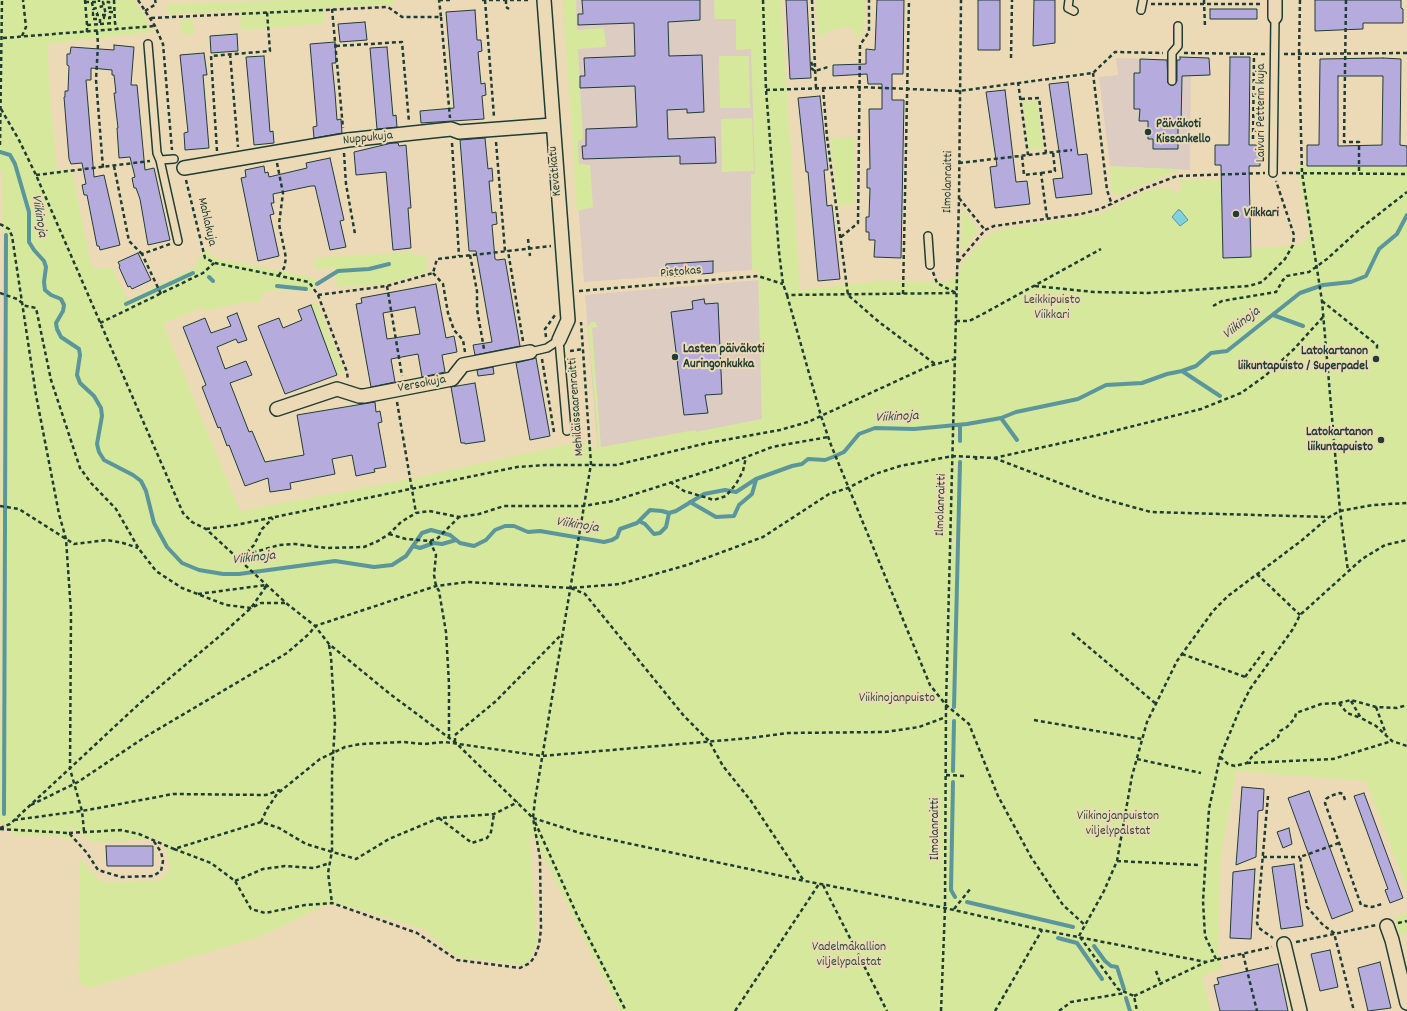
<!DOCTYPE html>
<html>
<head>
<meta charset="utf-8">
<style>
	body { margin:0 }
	canvas { display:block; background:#ecdab7 }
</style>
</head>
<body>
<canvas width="1407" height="1011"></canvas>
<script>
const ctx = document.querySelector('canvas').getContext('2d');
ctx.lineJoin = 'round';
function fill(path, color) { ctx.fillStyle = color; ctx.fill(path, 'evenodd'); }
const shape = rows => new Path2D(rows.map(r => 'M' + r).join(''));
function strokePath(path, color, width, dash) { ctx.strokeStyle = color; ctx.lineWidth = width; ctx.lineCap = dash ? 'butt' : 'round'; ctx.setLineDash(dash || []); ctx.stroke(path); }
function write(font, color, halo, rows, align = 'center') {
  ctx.font = font + ' Dekko,sans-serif'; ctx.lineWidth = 4; ctx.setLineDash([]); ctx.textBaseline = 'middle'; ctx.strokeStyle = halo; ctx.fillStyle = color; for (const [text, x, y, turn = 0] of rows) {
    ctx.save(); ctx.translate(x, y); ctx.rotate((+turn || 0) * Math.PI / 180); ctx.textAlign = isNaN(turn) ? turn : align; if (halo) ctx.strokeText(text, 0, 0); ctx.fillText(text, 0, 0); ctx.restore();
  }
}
const built = shape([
	[563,0,714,0,715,19,736,19,752,49,758,174,751,174,752,270,584,282],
	[1180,57,1191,57,1190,170,1110,166,1099,77,1118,75,1116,58,1180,60],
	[759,280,762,419,598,452,585,295]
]);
const green = shape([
	[0,0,134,0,148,21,146,23,152,32,48,44,49,85,57,170,70,169,73,176,91,264,95,269,111,267,128,300,196,267,196,262,206,250,216,258,315,278,318,285,311,291,280,290,261,293,263,296,259,302,245,302,205,311,202,309,202,307,163,324,240,511,405,480,583,441,598,451,597,427,588,327,591,322,595,322,598,327,592,328,601,447,695,430,696,432,762,419,758,271,752,270,751,174,755,174,751,49,736,50,736,19,715,19,714,0,781,0,800,290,876,281,945,282,960,276,961,266,979,244,991,234,1003,229,1100,214,1147,191,1158,188,1172,189,1175,193,1181,192,1180,180,1221,180,1223,258,1251,257,1251,249,1302,244,1309,234,1297,166,1407,167,1407,890,1366,781,1236,771,1220,863,1218,952,1222,969,1202,976,1211,1011,620,1011,533,836,530,838,537,943,527,965,456,957,424,929,354,908,328,904,262,936,90,988,79,983,80,859,101,882,156,881,164,877,170,867,164,844,157,839,93,842,69,826,74,842,59,836,16,836,0,822,3,301,2,171,0,169],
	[292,0,394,0,395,4,324,7,325,24,241,30,240,11,168,14,168,4],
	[563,0,576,0,577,30,604,28,606,47,578,49,583,139,578,141,579,164,590,165,593,207,577,211],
	[816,0,865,0,865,22,862,33,858,39,853,29,844,26,818,37],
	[193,19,194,34,182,35,180,20],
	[719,56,749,56,750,108,720,108],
	[1037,100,1043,148,1029,150,1023,102],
	[752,118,754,171,722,172,721,119],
	[854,137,854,204,838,206,831,138],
	[1110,166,1144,168,1181,169,1119,195,1114,194,1111,189],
	[962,208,978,230,961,253],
	[414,252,414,256,426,255,427,272,386,284,337,287,335,268,315,269,314,258],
	[317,303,344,372,338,374,312,305],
	[1407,913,1407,933,1398,936,1395,916]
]);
const water = shape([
	[1178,210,1180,210,1188,220,1180,226,1172,217,1178,210]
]);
const stream = shape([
	[0,152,10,155,15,164,29,212,29,242,34,250,44,261,46,267,44,282,45,290,51,295,61,299,64,305,63,311,56,323,57,329,61,337,79,349,80,355,77,375,80,383,94,396,101,408,102,416,97,444,99,452,104,460,133,475,141,481,146,491,154,523,167,547,182,563,199,570,223,574,239,574,335,561,374,567,392,565,406,556,422,533,431,530,450,535,460,543,474,546,486,540,495,530,505,526,514,526,528,532,540,531,604,542,612,540,617,537,620,529,637,523,650,510,662,511,669,513,676,511,704,494,725,490,736,492,756,479,792,466,802,464,808,459,825,460,833,457,844,452,859,434,875,428,914,429,967,424,1001,418,1016,412,1078,399,1106,385,1142,383,1167,374,1182,371,1196,366,1211,353,1227,351,1300,293,1323,285,1351,282,1366,276,1379,249,1397,234,1407,215],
	[209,277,213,281],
	[317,284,338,271,369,269,389,264],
	[277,286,306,289],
	[126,304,193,273],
	[1273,315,1303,326],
	[1182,371,1220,396],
	[1001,418,1017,440],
	[960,441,960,425],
	[690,502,716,517,734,516,739,505,752,494,756,480],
	[639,521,645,524,654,534,660,533,666,527,669,513],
	[413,546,420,548,434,543,442,544,456,540],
	[954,707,960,462],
	[953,771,954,721],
	[953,782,951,890,955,897],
	[4,814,6,235],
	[967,902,1073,927],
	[1058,938,1077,943,1102,979],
	[1094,946,1105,961,1111,966,1117,967,1124,989],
	[1126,998,1130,1011]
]);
const building = shape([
	[582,0,700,0,700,20,668,22,669,56,702,55,704,112,687,113,687,109,667,110,668,139,715,137,716,163,680,164,680,156,583,159,582,146,586,146,586,129,637,127,635,86,580,88,580,76,585,76,584,58,635,56,634,23,578,25,578,14,583,14,582,0],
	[786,0,807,0,811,78,790,79,786,0],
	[877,0,904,0,903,74,892,74,892,100,904,100,901,258,874,257,875,240,869,240,869,232,866,232,866,217,869,217,870,188,867,188,867,169,870,169,869,109,882,109,882,84,868,84,867,74,833,76,833,65,866,64,866,49,875,50,877,0],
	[978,0,1000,0,1000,50,978,50,978,0],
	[1034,0,1055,0,1055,43,1033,46,1034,0],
	[1315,0,1401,0,1401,8,1403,9,1403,23,1363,23,1363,29,1315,31,1315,0],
	[1210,9,1257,9,1257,19,1210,19,1210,9],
	[475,10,477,40,481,40,482,51,478,52,481,84,485,83,486,95,482,96,484,119,421,123,420,111,454,108,446,12,475,10],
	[365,22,367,40,340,42,338,24,365,22],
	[237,34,238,51,211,53,210,36,237,34],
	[335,42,336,63,332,63,335,93,337,120,341,119,342,133,314,138,313,127,317,126,310,44,335,42],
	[114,45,134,47,131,85,137,85,145,170,154,168,170,240,148,245,140,199,136,188,134,188,132,178,135,177,130,157,119,158,117,128,118,128,114,93,116,93,114,75,112,75,112,70,91,68,91,80,86,80,94,177,104,175,120,245,100,250,99,246,97,246,87,195,84,195,82,185,86,184,82,163,71,164,69,159,64,97,65,97,65,91,68,91,69,66,67,65,67,54,70,54,71,47,114,50,114,45],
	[387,47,393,116,396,115,397,127,377,129,370,48,387,47],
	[204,53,207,75,203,75,209,148,185,150,184,133,188,132,180,55,204,53],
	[264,56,270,132,273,131,274,143,254,145,246,57,264,56],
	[1180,57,1209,58,1210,75,1182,76,1181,124,1178,124,1178,149,1153,149,1153,139,1148,139,1148,121,1139,121,1140,109,1134,109,1134,73,1140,73,1140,59,1167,60,1168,83,1170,85,1174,85,1177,81,1177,60,1180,60,1180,57],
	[1230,57,1250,57,1249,145,1260,145,1260,166,1249,166,1251,257,1223,258,1221,165,1215,165,1215,145,1229,145,1230,57],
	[1383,58,1401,59,1400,145,1407,146,1407,166,1307,166,1307,145,1319,145,1320,59,1383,58],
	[1338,76,1383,76,1382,145,1338,146,1338,76],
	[1068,82,1078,155,1087,154,1092,194,1056,198,1053,179,1063,178,1049,84,1068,82],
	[1005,90,1016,182,1027,181,1030,204,995,208,990,167,997,166,986,92,1005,90],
	[820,96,828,170,824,170,827,206,832,205,840,279,818,281,808,172,806,172,798,98,820,96],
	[485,138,488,169,492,168,493,181,489,181,492,213,496,212,497,224,492,225,495,259,497,260,505,259,520,346,475,355,473,345,492,342,476,251,469,251,460,140,485,138],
	[392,143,398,143,399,146,406,145,411,208,408,208,411,248,393,250,386,172,356,175,354,152,392,143],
	[330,158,344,220,340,221,346,247,330,250,315,186,311,186,273,194,274,203,271,203,274,214,270,215,279,256,258,261,241,178,246,177,245,170,264,166,265,173,268,172,269,177,307,168,306,163,330,158],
	[138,253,151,280,132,289,130,286,128,287,119,267,120,266,118,262,138,253],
	[713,261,713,273,666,277,666,264,713,261],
	[436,284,446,338,454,336,457,352,442,355,445,372,422,377,418,354,391,359,395,382,371,387,356,304,362,303,361,298,436,284],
	[415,307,420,334,387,339,383,313,415,307],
	[704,299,705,304,718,303,722,394,705,395,708,413,684,415,671,312,693,309,692,301,704,299],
	[311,305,337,375,285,394,258,326,279,318,283,328,302,320,298,310,311,305],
	[237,313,247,340,238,343,236,339,217,347,225,369,246,361,252,375,230,383,249,432,252,431,265,462,304,455,297,415,375,402,376,412,380,411,382,422,378,423,386,467,374,469,375,472,356,476,352,455,332,459,335,474,290,483,291,489,270,492,268,478,245,486,229,445,227,446,220,427,218,428,202,387,206,385,183,327,205,318,211,333,231,326,227,317,237,313],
	[536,358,550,436,530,440,516,363,536,358],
	[493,367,494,374,478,376,477,370,493,367],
	[475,383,485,441,465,444,465,443,461,443,451,387,475,383],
	[1242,787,1264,789,1263,810,1258,811,1256,857,1236,865,1242,787],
	[1309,791,1353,911,1332,919,1288,798,1309,791],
	[1364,793,1403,898,1390,903,1385,890,1388,889,1354,796,1364,793],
	[1289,828,1292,844,1283,848,1277,832,1289,828],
	[106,846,153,846,153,866,107,866,106,846],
	[1294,864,1303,926,1281,929,1272,867,1294,864],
	[1255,869,1251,939,1230,938,1233,872,1255,869],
	[1330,950,1338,987,1320,991,1311,954,1330,950],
	[1380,962,1391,1008,1368,1011,1358,968,1380,962],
	[1278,964,1288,1011,1220,1011,1214,985,1219,984,1217,978,1278,964]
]);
const path = shape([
	[85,0,87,25],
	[114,0,115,23,117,29],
	[138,0,155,26,163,44,172,150],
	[439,0,451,0],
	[482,0,531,0],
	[485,0,494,117],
	[506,0,506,7,509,9],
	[763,0,766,90,779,252,783,284,787,295,956,293],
	[812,0,816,88],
	[1204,0,1205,27],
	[1300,0,1299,54,1302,173,1322,301,1340,511,1348,571],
	[1346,0,1344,142,1359,142,1359,174],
	[85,2,99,2,99,0],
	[92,2,93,9,103,6],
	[1151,4,1262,4],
	[332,9,343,128],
	[145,11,156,4,155,0],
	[104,15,104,18,110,18,110,12,115,12],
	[441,17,450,118],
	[151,18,388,7,402,17,441,17,439,0],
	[100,24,115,23],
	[97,31,98,44,96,80,103,168],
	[87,32,87,25,100,24,100,19,93,19,93,13,97,13,97,15,106,15,103,2,109,2,109,8,114,7],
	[22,36,26,27,23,0],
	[3,38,155,26],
	[336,46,402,42,409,122],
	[1184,53,1267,54],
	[230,54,238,147],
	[1284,54,1407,53],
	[1011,58,1012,0],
	[811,62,814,68],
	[1093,73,1107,190,1112,205],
	[1018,82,1028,155],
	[823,88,827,137,848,295,879,322,935,364],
	[766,90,859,87,959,91,1093,73,1115,52,1163,53],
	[1021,99,1039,98,1046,153,1072,150],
	[1,109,19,140,36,175,183,513,192,522,206,529,286,603,315,626,329,644,390,694,456,743,533,818],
	[1253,139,1254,54],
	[496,142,505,251],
	[452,143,459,256],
	[0,145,2,0],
	[217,151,211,56,270,51,267,12],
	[344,153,346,184,355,234],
	[1022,156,1024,175,1041,173,1047,218],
	[277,163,283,193,279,224,286,258,284,268,279,275],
	[959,163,1046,153],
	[114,166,129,241,142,254],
	[1041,173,1055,171,1053,152],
	[1282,173,1407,174],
	[36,175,150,161],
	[186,180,205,258,215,263,309,282,318,295,347,372,348,380],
	[959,198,985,230],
	[0,224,9,229,12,236,36,395,59,514,66,539,71,612,70,769,82,811,84,831],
	[841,237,858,223,860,45,869,32,869,0],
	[528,239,530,256],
	[470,255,477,291,477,309,484,349],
	[958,262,985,230,994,226,1081,214,1100,209,1143,189,1177,176,1265,173],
	[933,272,937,283,956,293],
	[433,273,443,284,448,313,454,330,463,340,465,352],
	[387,286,402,376],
	[1035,286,1094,292,1148,293,1249,286,1262,282,1285,259,1293,245,1294,235,1276,181],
	[579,291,758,276,783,284],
	[0,293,17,299,26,306,36,308,51,380,80,468,91,483,116,509,139,549,156,571,182,588,226,605,251,608,261,603,285,603],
	[161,294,142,254,170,244],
	[903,294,909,0],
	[318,295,387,286,433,273,437,259,508,251],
	[787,295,821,416,831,445,930,685,946,705,969,724,998,796,1031,857,1063,905,1086,926],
	[1322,301,1377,345,1377,349],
	[1213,306,1222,301,1276,292,1283,280,1287,276,1309,272,1327,259,1361,228,1407,192],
	[956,321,969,321,981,315,1101,249],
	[100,323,203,273,214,263],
	[546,337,545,329,555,315],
	[523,341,508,251,551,246],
	[570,351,583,349],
	[542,359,554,432],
	[397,402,416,513],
	[976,456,976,463],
	[994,458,1096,497,1151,512,1328,517],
	[670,482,684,491,714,500,726,496,736,484,743,471,746,457],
	[0,506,19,509,74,544,107,540,123,543,138,548],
	[206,529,236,525,517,467,545,465,616,465,703,444,780,430,808,422,929,366,955,359],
	[389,534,406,539,430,541,438,538,459,517],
	[430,541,436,555,434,575,436,586,439,591,446,632,449,684,449,737],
	[242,558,254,545,262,529,273,518],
	[240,559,255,552,279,545,295,544,327,548,364,547,378,541,389,534,401,522,416,513,429,511,459,517,479,514,504,506,583,506,613,501,723,466,772,447,828,437],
	[1257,574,1300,615],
	[571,588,585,594,684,716,709,741,723,766,751,801,804,881],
	[198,594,266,585],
	[1072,633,1155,703],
	[329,645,331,657,335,724,332,773,332,851,328,873,332,903],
	[1182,654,1248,678],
	[1245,677,1265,650],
	[1351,701,1361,718,1376,726,1392,741,1407,746],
	[1339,703,1347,713,1361,718],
	[1376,707,1386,734],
	[1034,720,1142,739],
	[455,742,455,735,496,701,562,634],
	[1220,757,1228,764,1235,766,1247,763,1254,754,1278,737,1280,731,1287,727,1295,718,1296,713,1321,704,1339,703,1351,700,1376,707,1397,708,1407,705],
	[1137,759,1201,773],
	[1247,763,1333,759,1392,741],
	[946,775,965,776],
	[1268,796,1257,923,1259,928,1273,938],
	[1345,800,1343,794,1340,793,1330,796,1326,799,1325,803,1361,905,1372,907,1382,904],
	[31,805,78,782,145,737,287,653,310,633,315,626,436,586,467,582,571,588,620,584,687,565,763,537,829,494,848,488,875,474,900,466,953,456,994,458,1098,435,1201,409,1241,393,1265,376,1294,349,1323,317],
	[439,818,472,843,487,838,491,832,494,814],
	[533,818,580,833,805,881,945,908,1042,930,1206,962],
	[14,820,88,810,173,794,266,795,280,790],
	[261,822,267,809,277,794,320,759,345,747,361,744,403,742,424,744,445,742,542,756,750,738,788,733,885,732,919,727,946,717],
	[535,822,578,917,626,1011],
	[0,828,10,824,140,703,221,635,251,608,267,585],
	[0,829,69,833,87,853,98,870,121,877,153,876,161,871,163,861,161,852,153,840],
	[69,833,121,830,139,834,174,849,261,822,279,828,306,844,356,859,389,839,439,818,494,814,518,802],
	[1339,843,1300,857,1307,907,1323,925,1334,933,1354,1011],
	[174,849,211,863,235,881,251,909,265,913,305,905,332,903,417,933,457,960,520,968,530,963,535,956,539,945,541,929,540,858,533,818,535,800,591,464,581,322],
	[1263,857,1300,857],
	[1117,861,1198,865],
	[235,881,263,869,285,866,314,868,330,863],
	[823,885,887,1011],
	[954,909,971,888],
	[1398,923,1407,921],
	[1079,936,1104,891,1117,861,1132,776,1147,722,1177,661,1213,611,1228,596,1301,541,1329,517,1340,511,1373,505,1407,503],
	[1080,937,1118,989,1134,996,1137,1011],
	[1296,942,1376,925],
	[1243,954,1257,1011],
	[1216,959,1205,936,1203,901,1209,809,1220,757,1239,711,1250,689,1293,629,1300,615,1362,559,1385,545,1407,540],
	[1156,971,1161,985],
	[1134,996,1206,962,1272,947],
	[735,1011,819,884],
	[941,1011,945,908,946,705,959,198,961,0],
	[995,1011,1042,930],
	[1059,1011,1071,1002,1125,993]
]);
const service = shape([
	[1069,0,1068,8,1074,11],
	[1141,10,1143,0],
	[148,44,157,153,160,160],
	[1172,81,1172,53,1178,46,1178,26],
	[174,159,160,160,178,241],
	[1273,173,1275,17],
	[928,236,930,265],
	[559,340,567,431],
	[530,352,547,348,559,340]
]);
const minor = shape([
	[544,0,568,320,559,340],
	[1275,17,1275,0],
	[184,168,348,140,451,129,459,132,552,125],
	[277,409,337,389,359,396,364,396,452,379,463,365,530,352],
	[1387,926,1392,940,1407,1003],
	[1284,944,1300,1011]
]);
const pathBridge = shape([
	[811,68,815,71,828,67]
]);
const markers = [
	[1148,132,4,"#1f3d34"],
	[1236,214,4,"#1f3d34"],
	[675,357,4,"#1f3d34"],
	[1376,359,4,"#1f3d34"],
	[1381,440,4,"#1f3d34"]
];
const streetNames = [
	["Laivuri Petterin kuja",1262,113,-90],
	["Nuppukuja",368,139,-6],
	["Kevätkatu",556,171,-95],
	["Ilmolanraitti",949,182,-89],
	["Mahlakuja",206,222,77],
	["Pistokas",681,273,-5],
	["Versokuja",422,385,-11],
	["Mehiläissaarenraitti",577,407,-94],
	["Ilmolanraitti",942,505,-88],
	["Ilmolanraitti",936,829,-90]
];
const poiNames = [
	["Päiväkoti",1156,125],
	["Kissankello",1156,140],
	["Viikkari",1244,214],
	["Lasten päiväkoti",683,350],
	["Auringonkukka",683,365],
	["Latokartanon",1368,352,"right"],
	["liikuntapuisto / Superpadel",1368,367,"right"],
	["Latokartanon",1373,433,"right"],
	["liikuntapuisto",1373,448,"right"]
];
const parkNames = [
	["Leikkipuisto",1052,301],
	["Viikkari",1052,316],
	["Viikinojanpuisto",897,699],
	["Viikinojanpuiston",1118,817],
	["viljelypalstat",1118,832],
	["Vadelmakallion",849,948],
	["viljelypalstat",849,963]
];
const waterNames = [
	["Viikinoja",38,216,81],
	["Viikinoja",1242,324,-38],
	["Viikinoja",897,418,-3],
	["Viikinoja",577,526,9],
	["Viikinoja",254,559,-6]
];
fill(built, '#dcccc2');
fill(green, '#d6e89b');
fill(water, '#82d1df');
strokePath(water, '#5a969b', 1);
strokePath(stream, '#5a969b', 4);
fill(building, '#b5acdd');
strokePath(building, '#1f3d34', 1);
strokePath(service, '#1f3d34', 10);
strokePath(minor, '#1f3d34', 16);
strokePath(path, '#1f3d34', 2.5, [4, 3]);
strokePath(service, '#ecdab7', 7);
strokePath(minor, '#ecdab7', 13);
strokePath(pathBridge, '#1f3d34', 2.5, [4, 3]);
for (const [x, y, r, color] of markers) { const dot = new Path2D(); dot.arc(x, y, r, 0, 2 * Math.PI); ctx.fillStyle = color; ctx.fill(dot); strokePath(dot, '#ecdab7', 1.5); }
write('13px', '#1f3d34', '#ecdab7', streetNames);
write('bold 13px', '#1f3d34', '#ecdab7', poiNames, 'left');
write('13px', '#314e3e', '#ecdab7', parkNames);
write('italic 14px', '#294c45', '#ecdab7', waterNames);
</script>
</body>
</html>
